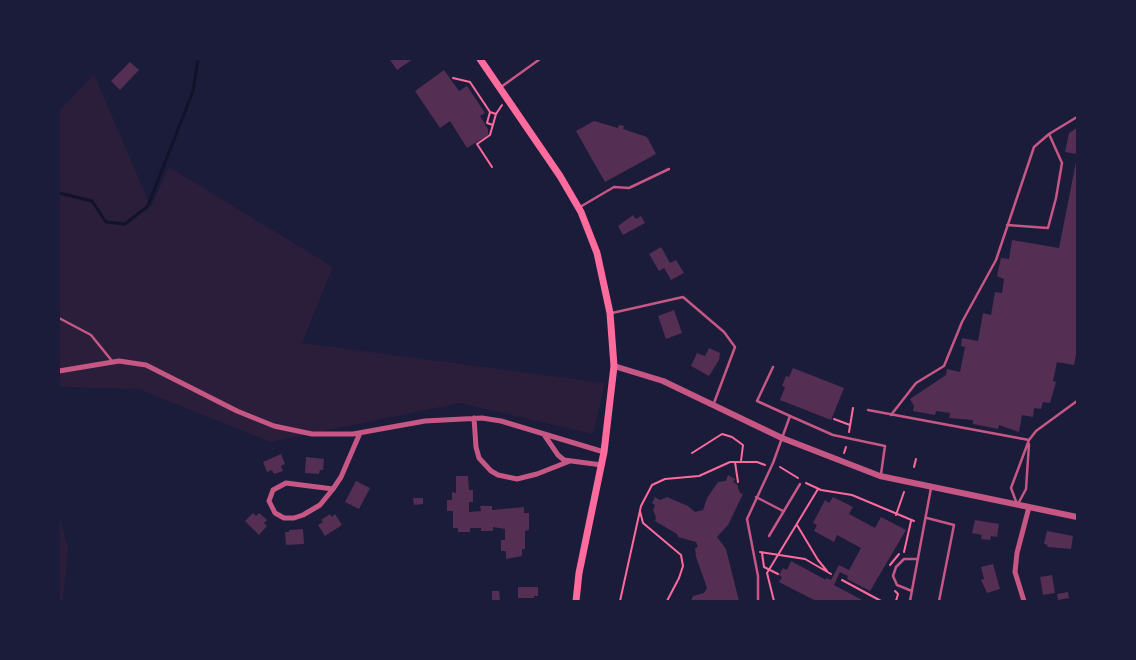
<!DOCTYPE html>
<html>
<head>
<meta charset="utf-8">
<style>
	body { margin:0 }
	#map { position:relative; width:1136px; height:660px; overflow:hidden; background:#1b1b3a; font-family:"Source Sans 3",sans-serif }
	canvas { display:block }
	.frame { position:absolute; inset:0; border:60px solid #1b1b3a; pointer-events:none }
</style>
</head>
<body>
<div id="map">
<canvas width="1136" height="660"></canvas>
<div class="frame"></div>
</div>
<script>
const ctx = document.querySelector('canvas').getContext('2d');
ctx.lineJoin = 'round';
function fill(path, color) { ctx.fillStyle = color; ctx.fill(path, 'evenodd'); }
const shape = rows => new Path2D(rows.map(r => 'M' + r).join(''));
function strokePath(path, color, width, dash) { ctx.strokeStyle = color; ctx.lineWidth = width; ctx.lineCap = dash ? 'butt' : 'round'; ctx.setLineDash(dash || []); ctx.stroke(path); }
const green = shape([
	[94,74,151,207,169,167,333,267,302,343,605,383,593,434,460,403,270,442,139,389,59,387,59,111],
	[59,514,68,549,63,601,59,601]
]);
const stream = shape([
	[59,193,92,201,106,222,125,224,148,206,193,91,198,59]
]);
const building = shape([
	[392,59,413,59,397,70,390,60],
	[130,62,139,70,120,90,111,81],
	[444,70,459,91,467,86,485,113,480,116,488,129,488,135,467,148,450,121,440,128,415,91],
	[594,121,618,128,619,125,624,126,623,129,647,137,656,154,605,182,576,131],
	[1077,128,1077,154,1065,152,1069,133],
	[1076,162,1077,349,1074,365,1057,362,1053,381,1056,382,1050,403,1043,402,1041,409,1034,408,1033,417,1022,415,1019,432,999,425,998,429,973,424,973,420,949,418,950,413,936,411,935,415,913,411,914,406,910,399,946,375,947,369,960,372,965,347,961,346,962,338,978,341,983,313,991,315,995,292,1002,293,1004,279,997,276,1001,258,1009,259,1012,240,1059,248],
	[633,215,636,219,641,216,645,223,623,235,618,226],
	[661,247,670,263,676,260,684,273,671,280,664,268,659,271,649,254],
	[674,310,682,333,666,339,658,316],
	[709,348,720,353,719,360,709,376,691,366,697,353,705,356],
	[793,368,844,388,831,420,780,400,785,387,782,386,786,376,789,377],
	[281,454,285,464,281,466,283,471,274,474,272,470,267,472,263,462],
	[306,457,324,459,323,470,320,470,319,474,305,473],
	[728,475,735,479,733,482,737,484,740,493,743,494,728,525,717,537,726,549,739,601,691,601,693,596,704,593,707,588,696,557,695,548,698,547,696,542,678,537,677,534,655,521,656,517,653,510,655,505,652,503,655,497,660,500,667,497,688,506,695,512,703,510,707,498,718,482,726,481],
	[456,476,468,476,469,490,473,490,473,502,469,502,469,512,481,511,480,506,492,506,492,510,524,507,524,513,529,513,529,530,525,531,525,549,522,549,522,556,506,559,506,551,501,551,501,540,505,540,505,529,493,527,493,531,481,531,481,528,470,528,470,532,458,532,458,528,453,528,453,511,447,511,447,500,452,500,452,492,456,493],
	[356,481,370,488,359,509,345,502],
	[833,497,853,507,849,514,875,528,881,517,906,530,870,591,847,579,848,576,840,572,834,585,864,601,816,601,779,582,782,577,779,575,783,568,787,570,791,561,826,580,826,578,831,580,839,565,849,570,861,548,837,535,834,542,814,531,817,525,813,523,825,500,829,503],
	[413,498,423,498,423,504,414,505],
	[253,513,256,516,259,513,267,520,264,523,267,526,259,535,245,521],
	[330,514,332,517,335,514,342,525,325,536,318,525,323,522,321,520],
	[975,520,999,524,997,537,991,536,990,540,981,539,982,535,972,533],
	[303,529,304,544,286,545,285,532,289,532,289,530],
	[1047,531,1073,536,1071,549,1047,547,1048,545,1044,544],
	[993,564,1000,589,987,593,981,580,984,579,981,567],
	[1052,575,1055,593,1043,595,1040,577],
	[518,587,538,587,538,596,534,596,534,598,518,598],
	[492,591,499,591,500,600,492,600],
	[1068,592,1069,598,1058,600,1057,594]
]);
const path = shape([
	[453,78,470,82,490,112,496,114],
	[490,112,487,123,493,125],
	[492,167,477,144,490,135,496,114,502,105],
	[834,419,850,425],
	[849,432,853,408],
	[692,453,722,434,732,437,743,445,741,461],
	[844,453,846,447],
	[735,462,738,482],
	[780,467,798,478],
	[914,467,916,459],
	[806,483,821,490,852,495,914,521],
	[640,511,643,523,681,555,683,566,679,578,667,601],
	[896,515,904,492],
	[797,525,818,560,827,571],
	[760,552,805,559,831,574],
	[904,552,911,521],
	[762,553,764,567,778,574],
	[890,565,899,554],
	[842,580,881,601],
	[895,591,898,594,896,601],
	[620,601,641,506,652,485,665,479,699,476,730,462,757,462,765,465],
	[774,601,767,573,818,489]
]);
const service = shape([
	[501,87,540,59],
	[580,207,614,187,629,188,669,169],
	[1007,225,1048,228,1056,198,1062,163,1049,134],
	[612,313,683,297,724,332,735,347,714,403],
	[59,318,91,335,112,361],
	[773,367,757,401,790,416],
	[868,410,1029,440],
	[891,415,916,383,944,366,962,322,996,260,1034,147,1049,134,1077,117],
	[756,497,783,511],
	[1017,504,1011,488,1029,440,1036,431,1077,401],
	[1018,504,1026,489,1029,444],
	[927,518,954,525,939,601],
	[769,536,800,484],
	[912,591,897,585,893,576,896,567,904,559,918,559],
	[758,601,758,576,747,519,773,463,790,416,833,435,885,446,881,474],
	[910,601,931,488]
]);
const minor = shape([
	[59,371,119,361,146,365,237,411,274,426,312,434,353,434,425,421,482,418,501,421,604,452],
	[474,418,476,447,479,458,491,471,498,475,517,479,537,474,570,461],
	[545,436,558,455,564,460,602,465],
	[333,489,320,505,303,515,294,518,284,518,275,513,269,501,273,490,286,483,333,489,341,477,360,433],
	[1024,601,1015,572,1017,553,1029,507]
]);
const tertiary = shape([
	[614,366,663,381,782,438,880,476,1077,517]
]);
const secondary = shape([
	[480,59,560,176,581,212,597,253,610,313,614,366,604,452,579,573,576,601]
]);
fill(green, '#2a1e3b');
strokePath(stream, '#12122b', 3);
fill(building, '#542f53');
strokePath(path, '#ff6b9d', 2);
strokePath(service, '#c65784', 2.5);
strokePath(minor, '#c65784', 5);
strokePath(tertiary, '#c65784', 6);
strokePath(secondary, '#ff6b9d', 7);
</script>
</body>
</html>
